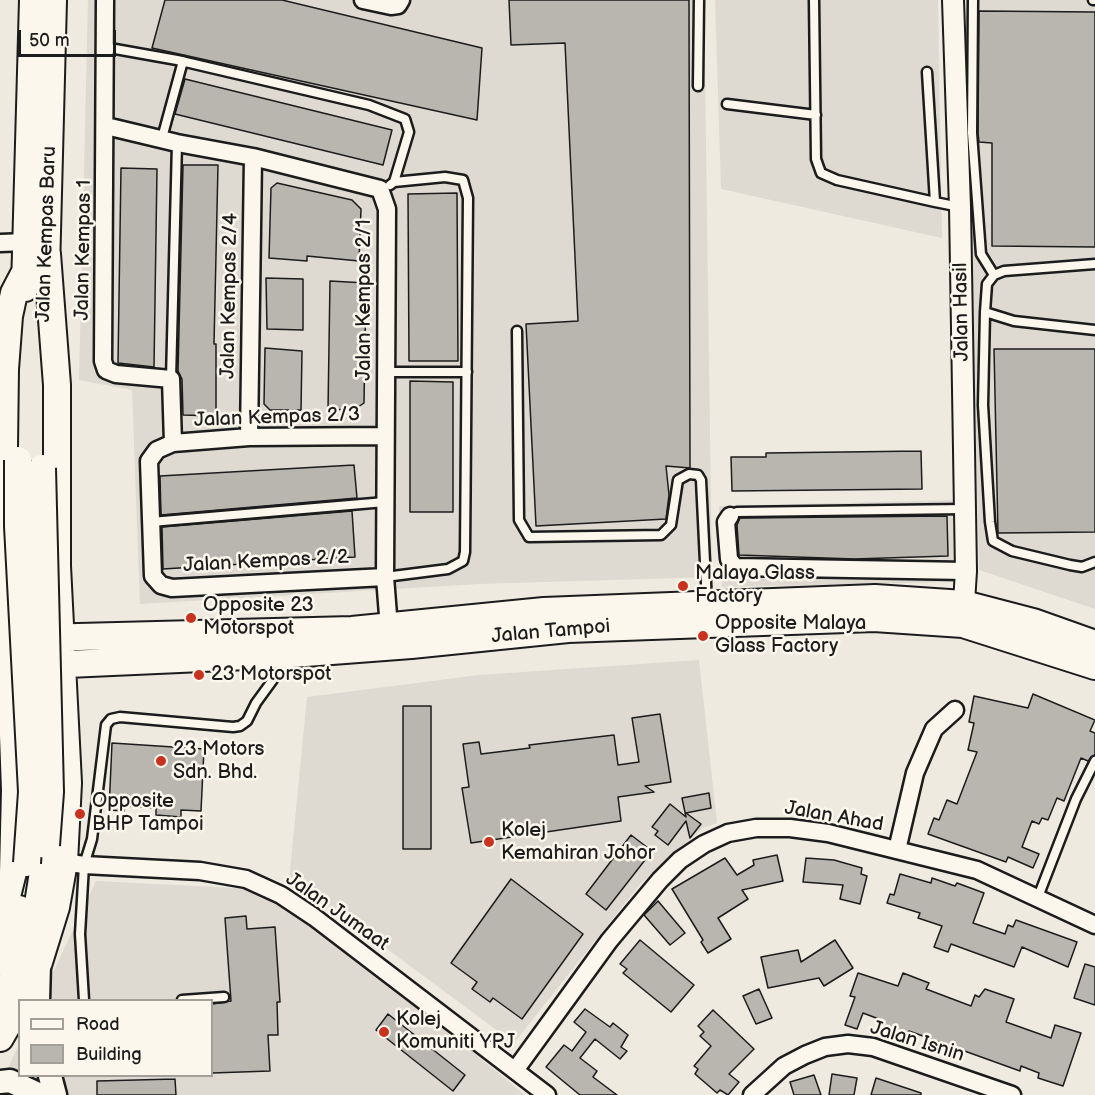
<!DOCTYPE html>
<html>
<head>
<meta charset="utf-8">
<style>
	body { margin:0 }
	#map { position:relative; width:1095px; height:1095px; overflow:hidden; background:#eeeadf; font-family:"Balsamiq Sans",sans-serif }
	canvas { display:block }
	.legend { position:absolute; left:18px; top:999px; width:195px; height:78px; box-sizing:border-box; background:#fbf7ec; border:2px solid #a29f99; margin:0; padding:8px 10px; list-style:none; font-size:18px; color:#1c1c1c }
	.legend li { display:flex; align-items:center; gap:12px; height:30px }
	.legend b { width:30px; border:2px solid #a29f99 }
	.scale { position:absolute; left:18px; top:30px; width:98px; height:27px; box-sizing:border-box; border:3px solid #1c1c1c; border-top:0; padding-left:8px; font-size:18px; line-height:21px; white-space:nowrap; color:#1c1c1c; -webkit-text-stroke:4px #fbf7ec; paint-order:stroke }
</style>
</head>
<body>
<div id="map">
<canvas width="1095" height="1095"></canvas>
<ul class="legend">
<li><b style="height:8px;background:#fbf7ec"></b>Road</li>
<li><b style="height:16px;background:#b9b6af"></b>Building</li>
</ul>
<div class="scale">50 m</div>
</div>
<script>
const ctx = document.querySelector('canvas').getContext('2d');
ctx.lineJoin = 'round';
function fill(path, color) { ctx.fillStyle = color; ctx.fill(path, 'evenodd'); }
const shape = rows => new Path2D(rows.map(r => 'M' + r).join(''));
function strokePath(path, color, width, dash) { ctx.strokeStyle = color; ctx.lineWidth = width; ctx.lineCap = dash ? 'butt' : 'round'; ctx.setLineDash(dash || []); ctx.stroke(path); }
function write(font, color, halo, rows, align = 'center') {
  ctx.font = font + ' "Balsamiq Sans",sans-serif'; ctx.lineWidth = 5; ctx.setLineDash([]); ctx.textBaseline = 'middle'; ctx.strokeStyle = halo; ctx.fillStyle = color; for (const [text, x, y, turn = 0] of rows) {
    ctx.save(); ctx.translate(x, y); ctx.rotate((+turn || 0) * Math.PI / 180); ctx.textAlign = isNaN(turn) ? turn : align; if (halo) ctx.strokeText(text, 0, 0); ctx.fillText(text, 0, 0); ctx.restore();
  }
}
const built = shape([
	[88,0,704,0,712,577,479,584,140,604,132,390,79,380],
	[715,0,938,0,942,238,721,189],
	[966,0,1095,0,1095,609,979,570],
	[958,500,957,582,722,587,719,506],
	[699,660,717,823,703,828,641,883,514,1043,328,905,289,881,307,697,479,675],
	[96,881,256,889,372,969,525,1095,0,1095,0,1086,19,1044,20,1076,212,1076,212,1000,40,1000]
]);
const building = shape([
	[165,0,282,0,482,48,477,120,152,48,165,0],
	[509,0,689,0,690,468,666,466,669,495,666,519,536,526,526,324,578,321,565,43,511,45,509,0],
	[979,11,1095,12,1095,247,992,246,992,143,979,142,978,133,979,11],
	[185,79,392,130,383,165,175,114,185,79],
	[183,165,218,165,214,344,216,344,216,416,183,415,182,379,178,371,183,165],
	[121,168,157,169,154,367,118,363,121,168],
	[277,183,352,200,361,209,359,261,307,256,307,261,269,258,271,188,277,183],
	[457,193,458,361,409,361,408,194,457,193],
	[266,278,303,279,303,330,267,329,266,278],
	[330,281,366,283,364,403,355,409,328,410,330,281],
	[265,348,302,351,301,410,270,410,264,404,265,348],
	[994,349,1095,349,1095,532,998,533,994,349],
	[410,381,453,382,453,512,410,512,410,381],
	[921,451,922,489,732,491,731,457,766,457,766,453,921,451],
	[354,465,357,498,161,515,160,476,354,465],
	[352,511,355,557,163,569,162,527,352,511],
	[947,516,948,556,854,559,739,555,737,525,740,518,947,516],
	[1033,694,1095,720,1090,731,1095,733,1095,755,1088,761,1081,758,1064,801,1057,798,1048,820,1042,818,1039,824,1032,821,1022,847,1039,854,1033,868,1008,857,1006,862,928,834,934,818,939,820,947,800,957,804,977,752,968,750,974,723,969,722,974,696,1028,708,1033,694],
	[403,706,431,706,431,849,403,849,403,706],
	[660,714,671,782,645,786,654,792,618,797,621,821,471,843,462,788,469,787,463,744,479,742,481,754,530,748,529,745,614,735,618,765,639,762,632,718,660,714],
	[112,743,204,749,201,811,181,810,181,817,156,815,156,808,125,806,124,811,109,810,112,743],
	[709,793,711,808,686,813,701,824,690,838,686,821,668,845,655,835,658,831,652,827,670,804,686,817,682,798,709,793],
	[631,835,652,851,606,910,586,894,631,835],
	[777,855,783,881,742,890,748,899,718,918,731,939,708,953,701,942,703,940,672,889,725,858,737,875,754,865,753,860,777,855],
	[806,858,834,860,862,868,861,874,867,876,860,904,840,899,843,885,803,882,806,858],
	[900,874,931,883,932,878,955,886,957,883,984,893,973,923,1005,934,1008,925,1013,927,1016,920,1077,942,1068,967,1022,947,1014,967,951,944,948,952,934,947,942,926,918,918,920,913,887,903,890,894,894,895,900,874],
	[511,879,583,934,522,1019,493,998,490,1002,472,989,477,982,451,963,511,879],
	[658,901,685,933,670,945,644,915,658,901],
	[246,916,247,929,275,927,280,1002,277,1002,278,1035,268,1035,270,1071,212,1073,212,1004,231,1001,225,918,246,916],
	[640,940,694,985,671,1012,623,973,627,969,620,964,640,940],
	[835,940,853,968,824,986,819,978,768,988,761,957,798,950,801,962,835,940],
	[1085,964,1095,967,1095,1005,1074,998,1085,964],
	[858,973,898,986,903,973,929,983,926,989,971,1006,975,995,979,997,985,989,1014,999,1006,1022,1051,1038,1055,1025,1081,1033,1063,1086,1038,1078,1039,1073,1021,1066,1020,1071,909,1031,908,1035,882,1025,884,1021,863,1013,857,1029,845,1025,855,997,850,996,858,973],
	[759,989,772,1018,756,1024,743,996,759,989],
	[585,1009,610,1027,613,1023,628,1035,621,1047,627,1051,620,1059,595,1039,580,1058,597,1071,593,1077,617,1095,580,1095,546,1067,564,1045,572,1051,586,1032,574,1022,585,1009],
	[713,1010,754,1049,729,1074,739,1082,728,1095,720,1090,717,1093,695,1074,698,1069,694,1066,711,1046,700,1036,704,1032,698,1026,713,1010],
	[388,1014,465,1075,453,1091,376,1030,388,1014],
	[832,1074,857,1078,854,1095,829,1095,832,1074],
	[814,1075,821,1095,794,1095,790,1082,814,1075],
	[876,1078,921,1093,921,1095,871,1095,876,1078],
	[175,1079,176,1095,97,1095,97,1081,175,1079]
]);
const service = shape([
	[814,0,816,159,821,173,837,180,935,202,927,72],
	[973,0,972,133,981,254,994,275],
	[1093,0,1095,0],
	[104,47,177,60,369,105,405,119,409,132,394,182,390,185],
	[698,86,699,0],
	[727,104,816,115],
	[162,138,183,61],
	[935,202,960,207],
	[1095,264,1004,271,994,275,987,284,985,312,983,405,990,522,993,541,1012,551,1070,565,1082,567,1095,562],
	[985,312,1014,321,1095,330],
	[517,331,519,520,529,537,661,535,671,525,678,480,689,474,698,475,701,480,707,603],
	[386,372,467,372],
	[171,379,177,143],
	[730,516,737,512,964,509],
	[151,522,385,502],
	[385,577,448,569,463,561,465,552,468,198,463,180,445,177,394,182],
	[1038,897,1076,799,1095,761],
	[84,1000,80,934,84,865,92,839,106,725,111,719,120,717,233,727,240,726,247,721,256,703,288,659],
	[182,1000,224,997]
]);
const minor = shape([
	[105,0,103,361,106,370,116,374,171,379,173,443],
	[363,0,391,6,398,5,401,0],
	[106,126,177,143,253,157,380,189,387,209,385,577,389,628,394,633],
	[0,243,26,242],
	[385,436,249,437,173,443,157,450,149,461,153,576,161,585,172,588,385,577],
	[249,437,253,157],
	[730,516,726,522,729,559,735,567,966,571],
	[897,850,915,773,934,729,955,710],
	[64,862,84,865,200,871,246,879,281,895,314,917,547,1095],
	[516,1069,609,941,660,880,680,860,704,844,728,833,756,828,790,828,828,833,977,870,1095,925],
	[752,1095,784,1066,805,1055,825,1047,848,1044,873,1047,1012,1095]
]);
const tertiary = shape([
	[953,0,960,207,966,571,963,618]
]);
const secondary = shape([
	[38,1000,39,964],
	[50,1076,55,1095],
	[0,1082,10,1081,40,1095]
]);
const primary = shape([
	[46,270,53,0],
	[25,288,33,0],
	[0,639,352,630,544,611,875,598,964,604,1033,622,1095,644],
	[0,667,292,654,411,645,568,629,874,618,963,624,1095,666],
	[0,924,13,872,15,790,12,708,2,599,5,369,9,316,14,293,25,272],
	[0,962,19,909],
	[21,1000,39,962,56,907,64,862,68,783,57,566,57,385,47,254],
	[0,1005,21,962,38,904,44,866],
	[0,1038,20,1003]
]);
const primaryBridge = shape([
	[18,460,18,526,32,792,27,863],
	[42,468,50,792,46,845]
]);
const markers = [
	[683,586,6,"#c8321e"],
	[191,618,6,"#c8321e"],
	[703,636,6,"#c8321e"],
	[199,675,6,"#c8321e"],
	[161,761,6,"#c8321e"],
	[80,814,6,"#c8321e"],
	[489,842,6,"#c8321e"],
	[384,1032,6,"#c8321e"]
];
const streetNames = [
	["Jalan Kempas Baru",47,234,-88],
	["Jalan Kempas 1",84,250,-89],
	["Jalan Kempas 2/4",230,296,-89],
	["Jalan Kempas 2/1",365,300,-90],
	["Jalan Hasil",962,312,-91],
	["Jalan Kempas 2/3",277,418,-2],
	["Jalan Kempas 2/2",266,562,-3],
	["Jalan Tampoi",551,632,-5],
	["Jalan Ahad",834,817,10],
	["Jalan Jumaat",337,912,35],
	["Jalan Isnin",917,1042,17]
];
const poiNames = [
	["Malaya Glass",695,574],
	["Factory",695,597],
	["Opposite 23",203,606],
	["Motorspot",203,629],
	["Opposite Malaya",715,624],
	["Glass Factory",715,647],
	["23 Motorspot",211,675],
	["23 Motors",173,750],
	["Sdn. Bhd.",173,773],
	["Opposite",92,802],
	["BHP Tampoi",92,825],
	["Kolej",501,831],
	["Kemahiran Johor",501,854],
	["Kolej",396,1020],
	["Komuniti YPJ",396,1043]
];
fill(built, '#dedad1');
fill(building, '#b9b6af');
strokePath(building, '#1c1c1c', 1.5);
strokePath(service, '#1c1c1c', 13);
strokePath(minor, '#1c1c1c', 21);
strokePath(tertiary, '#1c1c1c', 24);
strokePath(secondary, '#1c1c1c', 27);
strokePath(primary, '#1c1c1c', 30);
strokePath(service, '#fbf7ec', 8);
strokePath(minor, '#fbf7ec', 16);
strokePath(tertiary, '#fbf7ec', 20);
strokePath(secondary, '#fbf7ec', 22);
strokePath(primary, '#fbf7ec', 26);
strokePath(primaryBridge, '#1c1c1c', 30, []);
strokePath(primaryBridge, '#fbf7ec', 26);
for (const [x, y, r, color] of markers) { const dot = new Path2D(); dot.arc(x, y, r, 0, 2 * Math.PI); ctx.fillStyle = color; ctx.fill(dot); strokePath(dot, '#fbf7ec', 2); }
write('20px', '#1c1c1c', '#fbf7ec', streetNames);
write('20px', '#1c1c1c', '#fbf7ec', poiNames, 'left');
</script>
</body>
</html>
